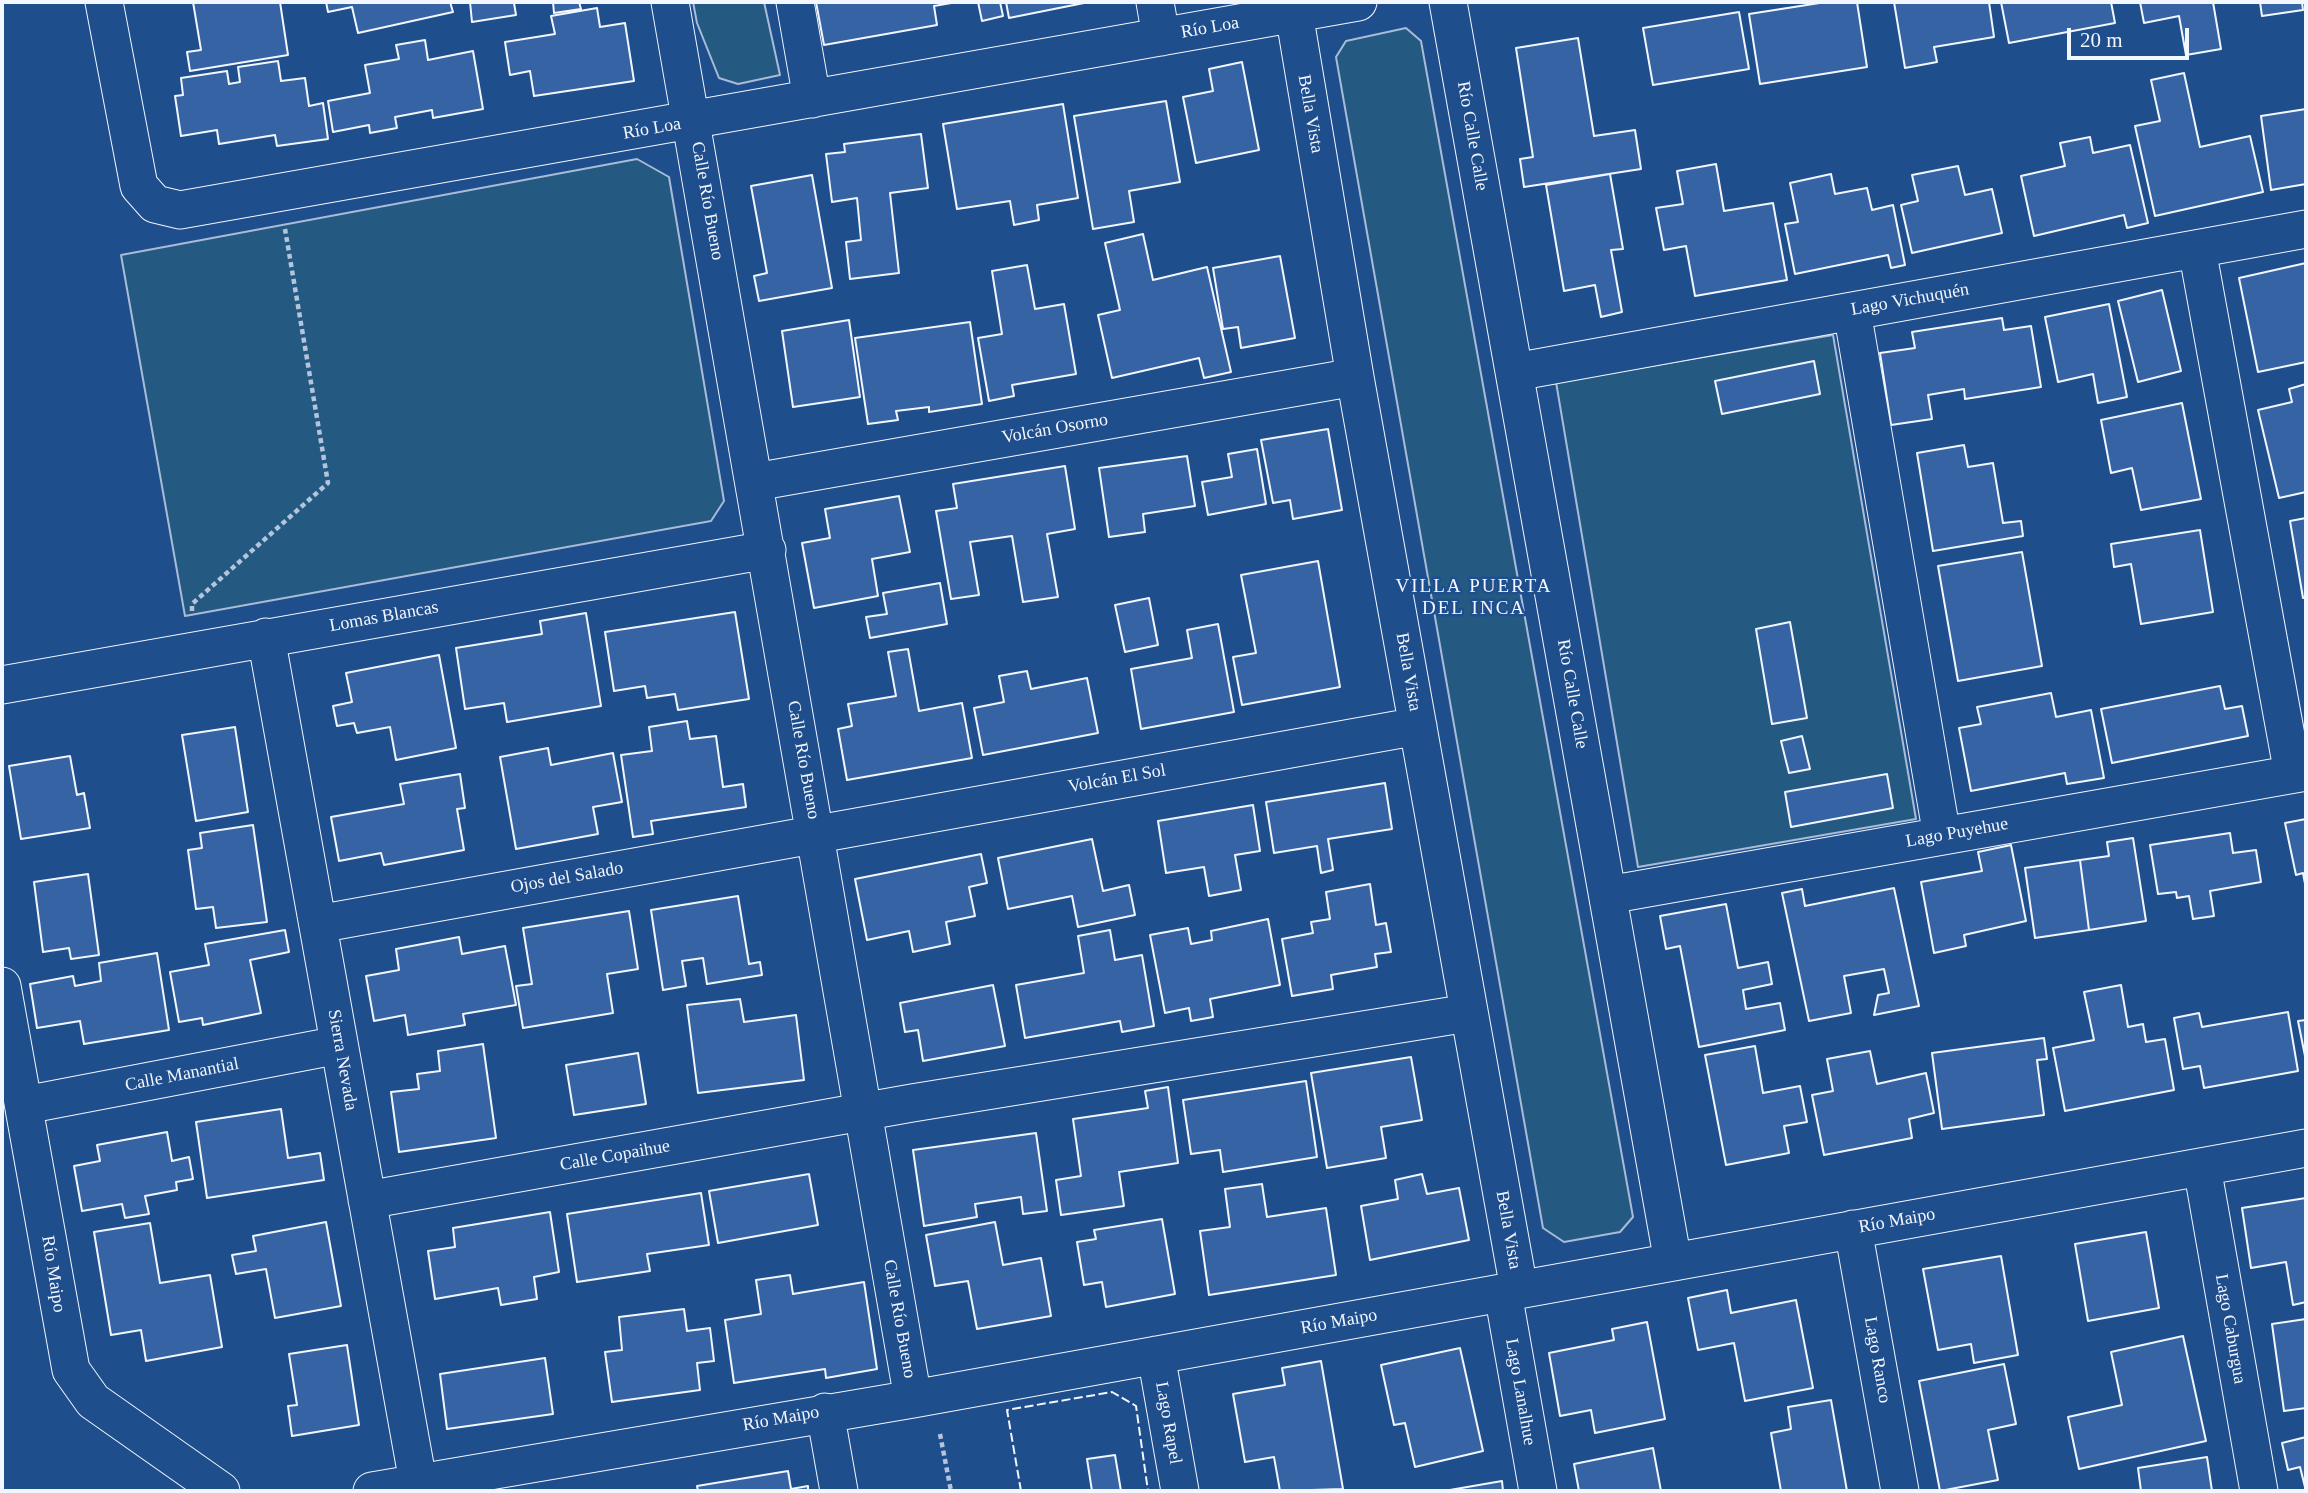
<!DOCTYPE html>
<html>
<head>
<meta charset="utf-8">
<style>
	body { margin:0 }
	#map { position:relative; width:2308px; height:1493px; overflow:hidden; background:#1f4e8c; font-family:Georgia,serif }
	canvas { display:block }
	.frame { position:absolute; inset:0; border:4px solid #f2f6ff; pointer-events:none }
	.scale { position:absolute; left:2067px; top:28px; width:122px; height:32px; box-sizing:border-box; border:4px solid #f2f6ff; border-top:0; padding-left:9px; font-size:21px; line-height:24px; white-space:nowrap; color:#f2f6ff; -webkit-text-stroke:5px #1f4e8c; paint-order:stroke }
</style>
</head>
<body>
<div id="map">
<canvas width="2308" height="1493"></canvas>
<div class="frame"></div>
<div class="scale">20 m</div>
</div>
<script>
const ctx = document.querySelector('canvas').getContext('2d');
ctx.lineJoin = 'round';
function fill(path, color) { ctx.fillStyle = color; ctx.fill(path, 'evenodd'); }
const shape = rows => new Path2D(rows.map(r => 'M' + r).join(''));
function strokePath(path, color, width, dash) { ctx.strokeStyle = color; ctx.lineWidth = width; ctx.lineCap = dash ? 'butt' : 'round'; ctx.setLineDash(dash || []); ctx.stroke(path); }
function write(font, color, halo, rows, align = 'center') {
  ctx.font = font + ' Georgia,serif'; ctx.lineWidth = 5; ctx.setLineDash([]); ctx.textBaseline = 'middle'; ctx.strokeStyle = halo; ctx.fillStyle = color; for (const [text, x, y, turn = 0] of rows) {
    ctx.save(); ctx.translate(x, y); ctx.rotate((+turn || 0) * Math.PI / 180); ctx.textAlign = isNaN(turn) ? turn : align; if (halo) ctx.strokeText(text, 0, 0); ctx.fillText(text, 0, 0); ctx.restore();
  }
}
const green = shape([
	[693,2,764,2,780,75,738,84,719,78,697,23,693,2],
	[1406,28,1421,41,1633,1217,1620,1232,1564,1242,1543,1228,1336,57,1346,41,1406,28],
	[637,159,669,177,724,501,711,521,185,616,121,255,637,159],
	[1833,335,1916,819,1638,867,1556,382,1833,335]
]);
const building = shape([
	[193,2,280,2,288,55,190,71,187,52,201,50,193,2],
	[326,2,450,2,453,12,358,33,352,7,328,12,326,2],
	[470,2,525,2,514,3,516,15,472,22,470,2],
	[553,2,579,2,581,9,554,13,553,2],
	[816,2,957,2,934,6,937,25,824,45,816,2],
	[978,2,1000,2,1003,16,982,21,978,2],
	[1006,2,1089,2,1009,18,1006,2],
	[1826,2,1857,2,1867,67,1760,84,1749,14,1826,2],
	[1894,2,1989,2,1994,37,1934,47,1937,62,1905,68,1894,2],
	[2001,2,2111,2,2115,23,2009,43,2001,2],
	[2140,2,2213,2,2221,49,2186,55,2179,16,2144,23,2140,2],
	[2260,2,2302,2,2303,10,2262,16,2260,2],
	[597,8,600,27,625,23,634,81,534,96,530,71,510,75,505,42,555,34,551,16,597,8],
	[1739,12,1749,69,1653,85,1643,28,1739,12],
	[1578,38,1594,136,1635,130,1641,169,1524,187,1520,159,1533,157,1516,48,1578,38],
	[425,40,428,60,473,51,483,109,433,118,432,110,395,117,397,128,370,133,369,125,333,132,328,101,370,93,365,65,399,59,396,45,425,40],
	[278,61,281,81,305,78,309,106,323,103,328,139,277,146,275,135,219,144,217,130,181,136,175,96,183,95,181,78,227,71,229,84,240,82,238,67,278,61],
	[1242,62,1259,150,1196,163,1183,97,1213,91,1209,69,1242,62],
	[2184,73,2200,147,2250,136,2263,192,2155,216,2135,126,2160,121,2151,80,2184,73],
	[1166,101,1180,182,1129,191,1134,222,1093,229,1074,116,1166,101],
	[1063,104,1078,198,1037,205,1039,220,1014,225,1010,201,957,209,943,124,1063,104],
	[2306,109,2306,184,2271,190,2261,116,2306,109],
	[921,134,928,188,890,193,899,273,850,279,846,242,861,240,857,198,832,202,826,154,845,152,844,144,921,134],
	[2090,137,2093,153,2130,145,2148,223,2127,228,2124,215,2034,236,2021,176,2065,166,2060,143,2090,137],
	[1716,164,1724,211,1773,203,1787,280,1695,296,1686,246,1664,250,1656,208,1683,204,1677,171,1716,164],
	[1958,166,1965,195,1992,189,2002,233,1912,253,1901,205,1918,201,1912,175,1958,166],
	[1610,174,1623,249,1611,250,1622,312,1601,317,1595,285,1564,291,1546,185,1610,174],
	[1831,174,1835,194,1867,188,1872,210,1893,205,1905,265,1891,268,1888,255,1795,274,1785,224,1798,222,1790,183,1831,174],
	[812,175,832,288,759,301,754,276,767,273,751,186,812,175],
	[1143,234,1153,280,1207,267,1231,372,1204,378,1199,358,1112,378,1098,315,1120,310,1105,243,1143,234],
	[1280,256,1295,338,1241,348,1238,327,1223,329,1213,268,1280,256],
	[2306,263,2306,362,2258,372,2239,278,2306,263],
	[1027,265,1035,309,1064,304,1076,374,1012,385,1014,396,989,401,978,338,1002,334,992,271,1027,265],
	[2162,290,2181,371,2138,382,2118,301,2162,290],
	[2109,304,2127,397,2098,403,2093,374,2058,382,2045,317,2109,304],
	[2002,318,2004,330,2031,326,2041,387,1965,399,1964,389,1928,395,1932,419,1891,425,1880,353,1915,348,1912,332,2002,318],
	[849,320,860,397,793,407,782,331,849,320],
	[970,322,982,404,929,412,929,407,896,411,898,420,868,424,855,338,970,322],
	[1814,361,1820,394,1722,414,1715,381,1814,361],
	[2306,384,2306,492,2279,498,2258,410,2292,402,2289,389,2306,384],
	[2182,403,2201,499,2141,510,2132,468,2111,473,2101,420,2182,403],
	[1328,429,1342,510,1293,519,1290,500,1273,503,1261,440,1328,429],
	[1964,445,1968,467,1993,463,2003,523,2021,521,2023,536,1933,551,1917,453,1964,445],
	[1257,449,1266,504,1208,515,1202,482,1232,477,1228,454,1257,449],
	[1187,456,1195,506,1143,514,1145,532,1109,537,1099,468,1187,456],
	[1065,466,1075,529,1047,534,1058,597,1023,602,1012,536,970,542,979,595,951,599,936,511,957,508,953,484,1065,466],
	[899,496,910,552,872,559,878,596,814,608,802,543,830,538,825,509,899,496],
	[2306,518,2306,597,2303,598,2290,521,2306,518],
	[2200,530,2213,612,2141,624,2131,564,2114,567,2111,544,2200,530],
	[2022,552,2042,666,1958,681,1938,566,2022,552],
	[1318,561,1340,687,1242,705,1233,657,1256,653,1241,575,1318,561],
	[940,583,947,624,870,638,866,617,887,614,883,593,940,583],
	[1149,598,1158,645,1125,652,1115,605,1149,598],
	[735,612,749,699,678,710,675,694,647,698,645,686,614,691,605,632,735,612],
	[586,613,601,706,507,722,504,703,465,709,456,648,542,634,540,621,586,613],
	[1790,622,1807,718,1772,724,1756,629,1790,622],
	[1218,624,1234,712,1141,729,1131,669,1192,658,1187,630,1218,624],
	[908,649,919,711,962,703,972,758,847,780,838,729,852,726,848,704,896,696,888,652,908,649],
	[439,655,456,748,396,760,390,727,357,733,354,723,337,726,333,706,352,702,346,673,439,655],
	[1027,671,1031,689,1087,678,1098,733,983,755,974,708,1004,702,999,676,1027,671],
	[2220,686,2225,709,2242,706,2248,736,2112,763,2101,709,2220,686],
	[2051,693,2056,717,2091,710,2104,778,2067,784,2065,773,1971,791,1959,728,1981,724,1977,707,2051,693],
	[687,721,690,739,716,736,723,787,743,784,746,807,651,821,653,834,633,837,621,755,652,751,649,727,687,721],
	[235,727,248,812,196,821,182,735,235,727],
	[1802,736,1810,769,1789,773,1781,741,1802,736],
	[548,748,551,765,613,753,622,802,593,807,598,834,516,849,500,757,548,748],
	[70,756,77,795,84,793,90,828,21,839,9,766,70,756],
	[460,774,465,808,457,809,464,850,384,865,381,853,339,861,331,817,404,804,400,784,460,774],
	[1887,774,1893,808,1791,827,1785,792,1887,774],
	[1385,783,1392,829,1328,839,1333,870,1321,873,1317,846,1274,853,1266,802,1385,783],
	[1253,805,1260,851,1235,855,1241,890,1209,896,1204,867,1166,873,1158,821,1253,805],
	[2306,819,2306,889,2303,873,2296,875,2285,823,2306,819],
	[253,825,267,922,216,928,213,907,196,909,188,850,202,848,200,833,253,825],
	[2230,833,2233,853,2256,850,2261,882,2210,891,2214,916,2193,919,2189,896,2177,898,2176,892,2158,894,2150,845,2230,833],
	[2133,838,2146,921,2089,930,2080,860,2109,856,2107,842,2133,838],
	[1092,839,1103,891,1129,885,1135,915,1078,927,1072,896,1008,909,998,858,1092,839],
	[2011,845,2026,921,1964,935,1966,946,1934,953,1921,882,1982,871,1978,852,2011,845],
	[981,854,987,883,969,887,975,916,946,922,950,944,913,952,909,931,867,940,855,879,981,854],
	[2080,860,2089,930,2035,938,2025,868,2080,860],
	[88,874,99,955,71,959,69,948,43,952,34,882,88,874],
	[1370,884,1376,925,1386,923,1391,952,1375,954,1377,967,1331,975,1333,989,1292,996,1282,939,1313,933,1311,922,1330,919,1326,892,1370,884],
	[1894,888,1919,1006,1874,1015,1878,995,1889,993,1884,969,1844,976,1851,1013,1809,1021,1782,893,1802,889,1805,906,1894,888],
	[738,896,749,964,760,962,762,975,707,984,703,958,682,961,686,986,663,990,651,910,738,896],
	[1726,904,1738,968,1768,962,1772,984,1743,990,1746,1009,1780,1003,1785,1030,1699,1047,1680,946,1666,949,1660,916,1726,904],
	[629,911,638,969,607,974,613,1013,523,1028,516,986,532,984,523,928,629,911],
	[1268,919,1280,985,1210,999,1213,1017,1191,1021,1189,1008,1165,1013,1150,935,1188,928,1191,944,1212,940,1211,931,1268,919],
	[285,930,289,952,250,960,261,1013,203,1025,202,1018,179,1022,170,972,209,965,205,944,285,930],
	[1110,930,1115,960,1142,955,1154,1026,1122,1032,1120,1021,1025,1038,1016,985,1084,973,1078,936,1110,930],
	[459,937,462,954,505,946,516,1005,463,1014,465,1025,408,1035,405,1015,374,1021,366,976,399,970,396,949,459,937],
	[157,953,169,1030,84,1044,80,1021,37,1028,30,984,73,976,75,986,101,981,99,963,157,953],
	[993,985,1005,1046,923,1061,918,1030,905,1032,900,1003,993,985],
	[2121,985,2128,1027,2143,1024,2146,1042,2165,1039,2174,1090,2065,1111,2053,1048,2094,1040,2084,992,2121,985],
	[740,999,744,1022,796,1015,804,1080,698,1093,687,1005,740,999],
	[2288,1012,2298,1071,2204,1088,2200,1066,2183,1069,2174,1018,2199,1013,2202,1027,2288,1012],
	[2306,1020,2306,1061,2298,1021,2306,1020],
	[2044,1038,2047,1059,2037,1060,2044,1115,1942,1129,1932,1053,2044,1038],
	[483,1044,496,1138,399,1152,391,1092,419,1089,417,1074,440,1071,438,1051,483,1044],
	[1755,1046,1763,1093,1800,1086,1807,1122,1784,1126,1789,1153,1726,1165,1705,1055,1755,1046],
	[1870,1051,1877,1084,1926,1073,1934,1113,1909,1119,1912,1138,1824,1155,1812,1095,1833,1091,1827,1059,1870,1051],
	[638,1053,646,1104,574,1115,566,1065,638,1053],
	[1411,1057,1422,1120,1381,1127,1386,1158,1327,1168,1311,1073,1411,1057],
	[1306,1081,1317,1157,1223,1172,1220,1150,1191,1154,1183,1100,1306,1081],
	[1168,1087,1178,1163,1119,1172,1124,1206,1061,1215,1056,1180,1081,1176,1073,1119,1148,1108,1145,1091,1168,1087],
	[281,1109,288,1158,320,1153,324,1180,207,1198,196,1122,281,1109],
	[167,1132,172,1161,189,1157,193,1179,176,1182,177,1190,145,1196,149,1214,125,1218,122,1204,82,1211,74,1166,100,1161,97,1145,167,1132],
	[1036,1133,1047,1211,1023,1214,1021,1197,975,1204,977,1217,924,1226,913,1150,1036,1133],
	[809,1174,818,1225,718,1243,709,1191,809,1174],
	[1422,1174,1427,1194,1459,1188,1469,1240,1370,1260,1361,1206,1398,1199,1395,1180,1422,1174],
	[1262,1184,1267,1217,1326,1208,1336,1275,1209,1295,1200,1231,1230,1227,1225,1189,1262,1184],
	[701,1193,709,1245,647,1254,650,1271,577,1282,567,1214,701,1193],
	[2306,1198,2306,1302,2293,1305,2286,1262,2251,1268,2242,1208,2306,1198],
	[550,1212,559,1272,534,1277,537,1299,501,1305,498,1288,435,1299,428,1251,455,1247,453,1228,550,1212],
	[1162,1219,1175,1294,1106,1307,1102,1282,1084,1285,1077,1242,1096,1239,1094,1230,1162,1219],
	[326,1222,341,1306,275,1318,266,1269,236,1274,232,1255,256,1251,253,1236,326,1222],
	[995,1222,1003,1265,1041,1258,1051,1316,977,1329,968,1281,935,1286,926,1235,995,1222],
	[150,1223,160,1283,210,1275,222,1347,146,1361,141,1330,111,1335,94,1232,150,1223],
	[2146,1232,2159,1308,2088,1321,2075,1244,2146,1232],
	[2001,1256,2018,1355,1974,1363,1971,1344,1938,1350,1923,1269,2001,1256],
	[790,1275,793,1294,864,1282,877,1369,826,1378,825,1369,734,1383,725,1320,761,1314,756,1280,790,1275],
	[1727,1290,1731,1313,1796,1300,1813,1388,1745,1401,1734,1343,1698,1350,1688,1298,1727,1290],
	[684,1309,687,1331,710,1328,714,1361,697,1363,700,1390,612,1402,605,1352,622,1350,619,1317,684,1309],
	[2306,1319,2306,1408,2284,1411,2272,1324,2306,1319],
	[1647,1322,1665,1419,1595,1433,1591,1410,1560,1416,1549,1353,1614,1340,1612,1329,1647,1322],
	[2183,1336,2206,1441,2079,1469,2068,1417,2122,1405,2111,1352,2183,1336],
	[347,1345,359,1425,292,1436,288,1406,297,1405,289,1354,347,1345],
	[1460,1348,1483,1451,1415,1467,1405,1423,1394,1425,1381,1365,1460,1348],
	[545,1358,553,1414,447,1429,440,1374,545,1358],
	[1321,1361,1343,1489,1280,1491,1274,1457,1245,1462,1233,1394,1285,1385,1282,1368,1321,1361],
	[2004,1364,2016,1424,1988,1430,1998,1480,1940,1491,1919,1381,2004,1364],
	[1831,1400,1847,1491,1781,1491,1771,1433,1791,1429,1788,1407,1831,1400],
	[2306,1437,2306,1491,2300,1467,2288,1470,2282,1443,2306,1437],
	[1653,1448,1661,1491,1579,1491,1574,1464,1653,1448],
	[1115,1455,1121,1491,1092,1491,1087,1459,1115,1455],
	[2207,1457,2212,1491,2141,1491,2138,1468,2207,1457],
	[788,1471,791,1489,808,1486,808,1491,698,1491,697,1486,788,1471],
	[1502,1481,1503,1491,1444,1491,1502,1481]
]);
const path = shape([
	[192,611,192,604,328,483,285,229],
	[940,1434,951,1491]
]);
const minor = shape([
	[104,2,139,186,155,204,180,210,1358,2],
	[670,2,913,1399],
	[795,2,812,99],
	[1155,2,1161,37],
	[1448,2,1673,1262],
	[1294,13,1355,377,1519,1289],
	[2197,249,2293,774],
	[1852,311,1942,836],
	[1515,372,2306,229],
	[755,482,1355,377],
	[266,637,418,1482],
	[2,685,767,550],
	[1608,895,2306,772],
	[318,924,1418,726],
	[2,986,71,1370,93,1401,221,1491],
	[25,1105,339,1045],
	[2202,1167,2259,1491],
	[367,1200,912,1103,1468,1013],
	[1853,1229,1900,1491],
	[1503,1293,1538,1491],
	[1156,1355,1180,1491],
	[825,1412,839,1491],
	[372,1491,913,1399,2306,1148]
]);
const fence = shape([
	[1021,1491,1007,1410,1112,1392,1136,1406,1148,1491]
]);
const streetNames = [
	["Río Loa",1210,28,-10],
	["Bella Vista",1310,114,80],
	["Río Loa",652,129,-10],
	["Río Calle Calle",1472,136,80],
	["Calle Río Bueno",707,201,80],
	["Lago Vichuquén",1910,300,-10],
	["Volcán Osorno",1055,429,-10],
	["Lomas Blancas",384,617,-10],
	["Bella Vista",1408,672,80],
	["Río Calle Calle",1572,694,80],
	["Calle Río Bueno",803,760,80],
	["Volcán El Sol",1117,779,-10],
	["Lago Puyehue",1957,833,-10],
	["Ojos del Salado",567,878,-10],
	["Sierra Nevada",342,1060,80],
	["Calle Manantial",182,1075,-11],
	["Calle Copaihue",615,1156,-10],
	["Río Maipo",1897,1221,-10],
	["Bella Vista",1508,1230,80],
	["Río Maipo",53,1274,81],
	["Calle Río Bueno",899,1319,80],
	["Río Maipo",1339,1322,-10],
	["Lago Caburgua",2230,1329,80],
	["Lago Ranco",1877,1360,80],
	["Lago Lanalhue",1520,1392,80],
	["Río Maipo",781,1419,-10],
	["Lago Rapel",1168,1423,80]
];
const neighbourhoodNames = [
	["VILLA PUERTA",1474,587],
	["DEL INCA",1474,609]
];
fill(green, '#245a82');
strokePath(green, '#a8bbd7', 2);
fill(building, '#3563a3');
strokePath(building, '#f2f6ff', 2);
strokePath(minor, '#f2f6ff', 39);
strokePath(path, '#b3c4dc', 4.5, [5, 3.5]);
strokePath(minor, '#1f4e8c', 37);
strokePath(fence, '#f2f6ff', 2, [9, 3.5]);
write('18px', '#f2f6ff', '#1f4e8c', streetNames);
ctx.letterSpacing = '2px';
write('19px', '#f2f6ff', '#1f4e8c', neighbourhoodNames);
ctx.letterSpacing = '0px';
</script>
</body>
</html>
